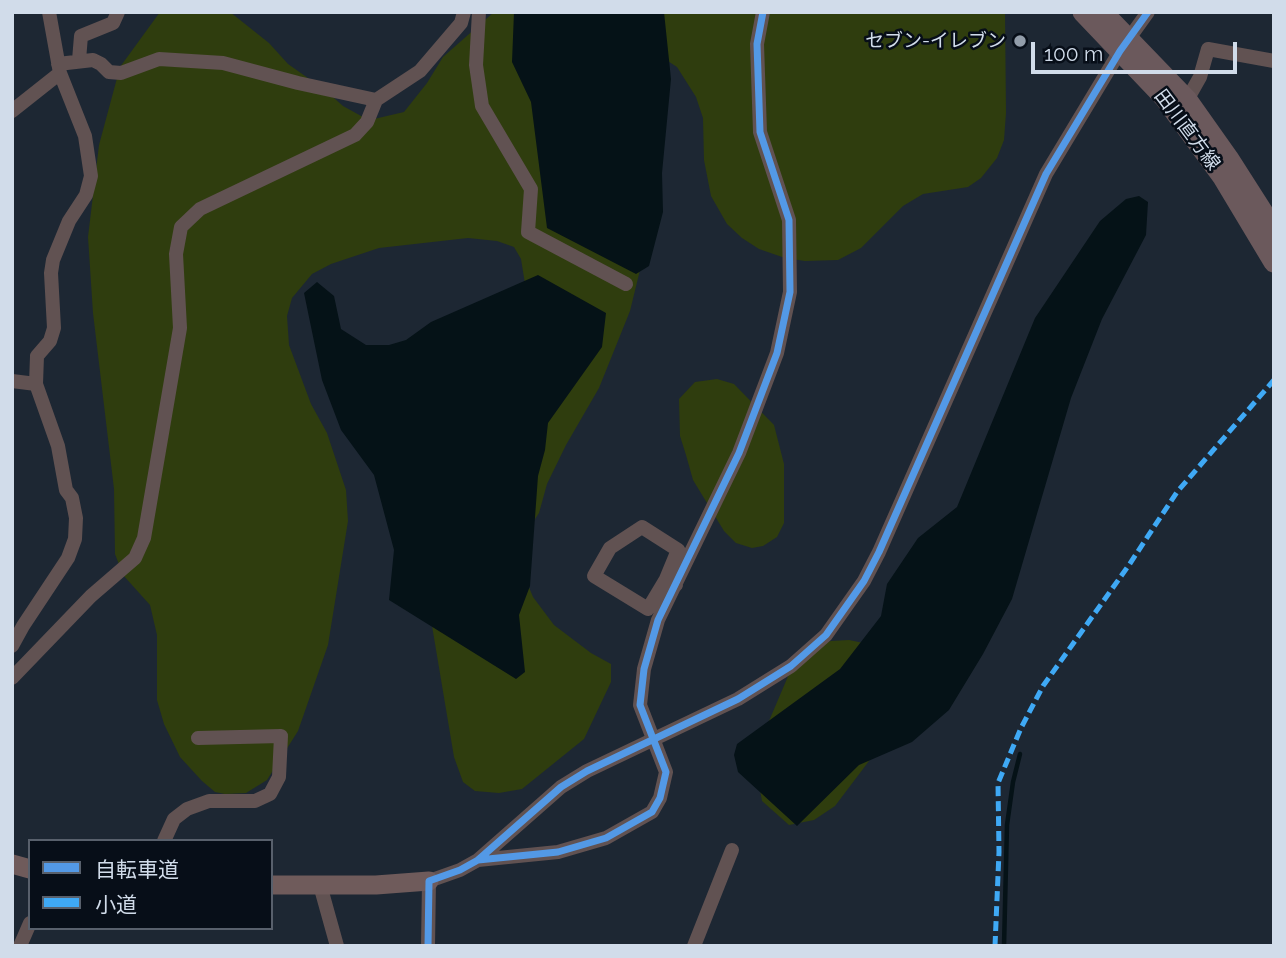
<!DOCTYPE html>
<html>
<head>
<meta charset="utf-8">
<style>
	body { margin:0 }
	#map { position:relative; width:1286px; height:958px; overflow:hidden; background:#1d2733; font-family:Raleway,"Noto Sans JP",sans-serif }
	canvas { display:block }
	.frame { position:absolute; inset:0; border:14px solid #d1dcea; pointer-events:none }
	.legend { position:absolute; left:28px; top:839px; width:245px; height:91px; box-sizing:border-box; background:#070e18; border:2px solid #58606c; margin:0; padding:9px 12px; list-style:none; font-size:21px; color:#d1dcea }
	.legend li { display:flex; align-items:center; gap:14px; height:35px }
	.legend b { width:35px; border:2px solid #58606c }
	.scale { position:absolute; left:1031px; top:42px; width:206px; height:32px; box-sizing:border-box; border:4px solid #d1dcea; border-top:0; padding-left:9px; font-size:21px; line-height:24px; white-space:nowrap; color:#d1dcea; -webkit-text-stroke:5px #070e18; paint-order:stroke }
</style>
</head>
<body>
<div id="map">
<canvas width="1286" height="958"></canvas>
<div class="frame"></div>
<ul class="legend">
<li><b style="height:9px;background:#5399e6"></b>自転車道</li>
<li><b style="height:9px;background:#3fa9f5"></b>小道</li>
</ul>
<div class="scale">100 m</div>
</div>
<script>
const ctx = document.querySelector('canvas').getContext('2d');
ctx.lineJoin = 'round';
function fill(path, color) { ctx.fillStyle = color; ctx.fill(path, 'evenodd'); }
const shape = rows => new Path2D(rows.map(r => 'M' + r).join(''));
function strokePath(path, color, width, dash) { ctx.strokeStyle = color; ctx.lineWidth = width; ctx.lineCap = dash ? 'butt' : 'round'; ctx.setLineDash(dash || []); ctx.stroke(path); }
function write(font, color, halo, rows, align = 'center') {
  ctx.font = font + ' Raleway,"Noto Sans JP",sans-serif'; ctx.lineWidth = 5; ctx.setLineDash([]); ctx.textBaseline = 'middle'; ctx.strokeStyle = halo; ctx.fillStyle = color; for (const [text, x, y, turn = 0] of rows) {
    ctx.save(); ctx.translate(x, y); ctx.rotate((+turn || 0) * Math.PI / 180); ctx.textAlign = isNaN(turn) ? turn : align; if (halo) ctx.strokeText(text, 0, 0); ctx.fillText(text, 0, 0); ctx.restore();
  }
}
const green = shape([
	[160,12,230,12,269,43,288,64,325,90,343,106,363,117,374,119,404,112,427,83,443,57,494,12,519,12,640,270,630,311,599,388,566,445,547,484,539,513,525,534,521,568,533,597,554,625,591,653,611,664,611,682,584,739,522,789,499,793,475,791,463,782,454,757,427,596,526,290,521,259,514,247,497,241,468,238,379,248,331,264,312,274,292,298,287,316,289,345,311,404,327,433,346,490,348,521,328,645,298,731,267,780,246,793,225,794,215,792,202,781,180,757,164,724,157,700,157,635,150,605,123,575,115,554,114,489,93,313,88,237,99,145,120,67],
	[601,12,1005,12,1006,113,1004,140,997,158,981,178,968,187,923,194,903,206,861,248,838,260,805,261,785,258,759,249,742,238,727,224,711,196,704,160,703,118,696,97,677,67,628,35],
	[717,379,734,384,774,425,784,464,784,523,777,537,763,546,752,548,736,543,724,531,693,480,686,455,680,436,679,399,695,382],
	[849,640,883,647,893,716,869,761,835,806,814,820,789,825,762,801,760,790,766,728,789,674,814,647,831,641]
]);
const water = shape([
	[514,12,664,12,671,79,662,173,663,212,649,266,636,274,547,228,531,102,512,62],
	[1139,196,1148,202,1146,235,1102,319,1071,398,1012,599,983,654,949,710,912,742,859,765,797,826,738,772,734,755,737,744,840,669,881,616,887,584,918,538,957,507,1035,318,1100,221,1126,199],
	[538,275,606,313,602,347,548,423,545,450,538,476,530,586,519,615,525,672,516,679,389,600,394,550,374,475,341,430,322,380,304,293,317,282,334,296,341,329,366,345,389,345,406,340,431,322]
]);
const stream = shape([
	[1004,946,1007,825,1013,782,1020,754]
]);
const street = shape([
	[49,12,60,73],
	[479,12,476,65,482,106,531,189,528,232,626,284],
	[79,60,81,36,113,23,118,12],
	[58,64,93,60,101,64,109,72,121,73,159,59,223,63,298,83,376,100],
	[1187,100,1200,77,1208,49,1274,61],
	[12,111,60,73,85,136,91,176,86,195,69,221,53,260,51,273,54,328,50,341,37,356,36,384],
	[12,381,36,384,58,446,66,490,72,498,76,518,75,539,68,558,23,626,12,646],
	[666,579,648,609,594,576,610,548,642,527,678,550,666,579,676,585],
	[12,678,91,596,135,558,144,538,180,328,176,254,181,227,200,209,355,135,367,122,376,100,420,71,461,23,464,12],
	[164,841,174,819,187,809,209,801,255,801,270,794,279,777,281,736,198,738],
	[478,860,558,852,606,838,652,812,660,798,666,772,640,705,644,669,658,620,739,453,777,353,790,292,789,220,760,132,757,44,763,12],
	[320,885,337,946],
	[20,946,30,923],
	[428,946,429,881,460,870,478,860,561,787,587,771,738,699,791,666,826,635,864,581,879,552,1046,174,1120,51,1148,12],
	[694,946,732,850]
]);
const secondary = shape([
	[12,864,30,869],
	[271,885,376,885,429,881]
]);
const primary = shape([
	[1083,12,1165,98,1223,177,1274,262],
	[1106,16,1187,100,1228,158,1274,230]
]);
const quiet = shape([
	[995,946,999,852,998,783,1021,728,1043,686,1129,565,1177,492,1274,380]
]);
const cycleway = shape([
	[478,860,558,852,606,838,652,812,660,798,666,772,640,705,644,669,658,620,739,453,777,353,790,292,789,220,760,132,757,44,763,12],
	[428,946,429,881,460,870,478,860,561,787,587,771,738,699,791,666,826,635,864,581,879,552,1046,174,1120,51,1148,12]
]);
const markers = [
	[1020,41,7,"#929daa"]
];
const poiNames = [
	["セブン-イレブン",1006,41]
];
const streetNames = [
	["田川直方線",1187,130,53]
];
fill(green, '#2f3d0e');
fill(water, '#051217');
strokePath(stream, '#051217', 4.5);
strokePath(street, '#615252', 14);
strokePath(secondary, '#6f5b5b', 19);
strokePath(primary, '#6b595c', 21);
strokePath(quiet, '#3fa9f5', 5, [10, 5]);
strokePath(cycleway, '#5399e6', 7);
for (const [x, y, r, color] of markers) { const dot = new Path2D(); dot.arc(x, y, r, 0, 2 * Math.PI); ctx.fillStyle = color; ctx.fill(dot); strokePath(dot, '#070e18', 2.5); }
write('19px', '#d1dcea', '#070e18', poiNames, 'right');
write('19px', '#d1dcea', '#070e18', streetNames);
</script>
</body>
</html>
